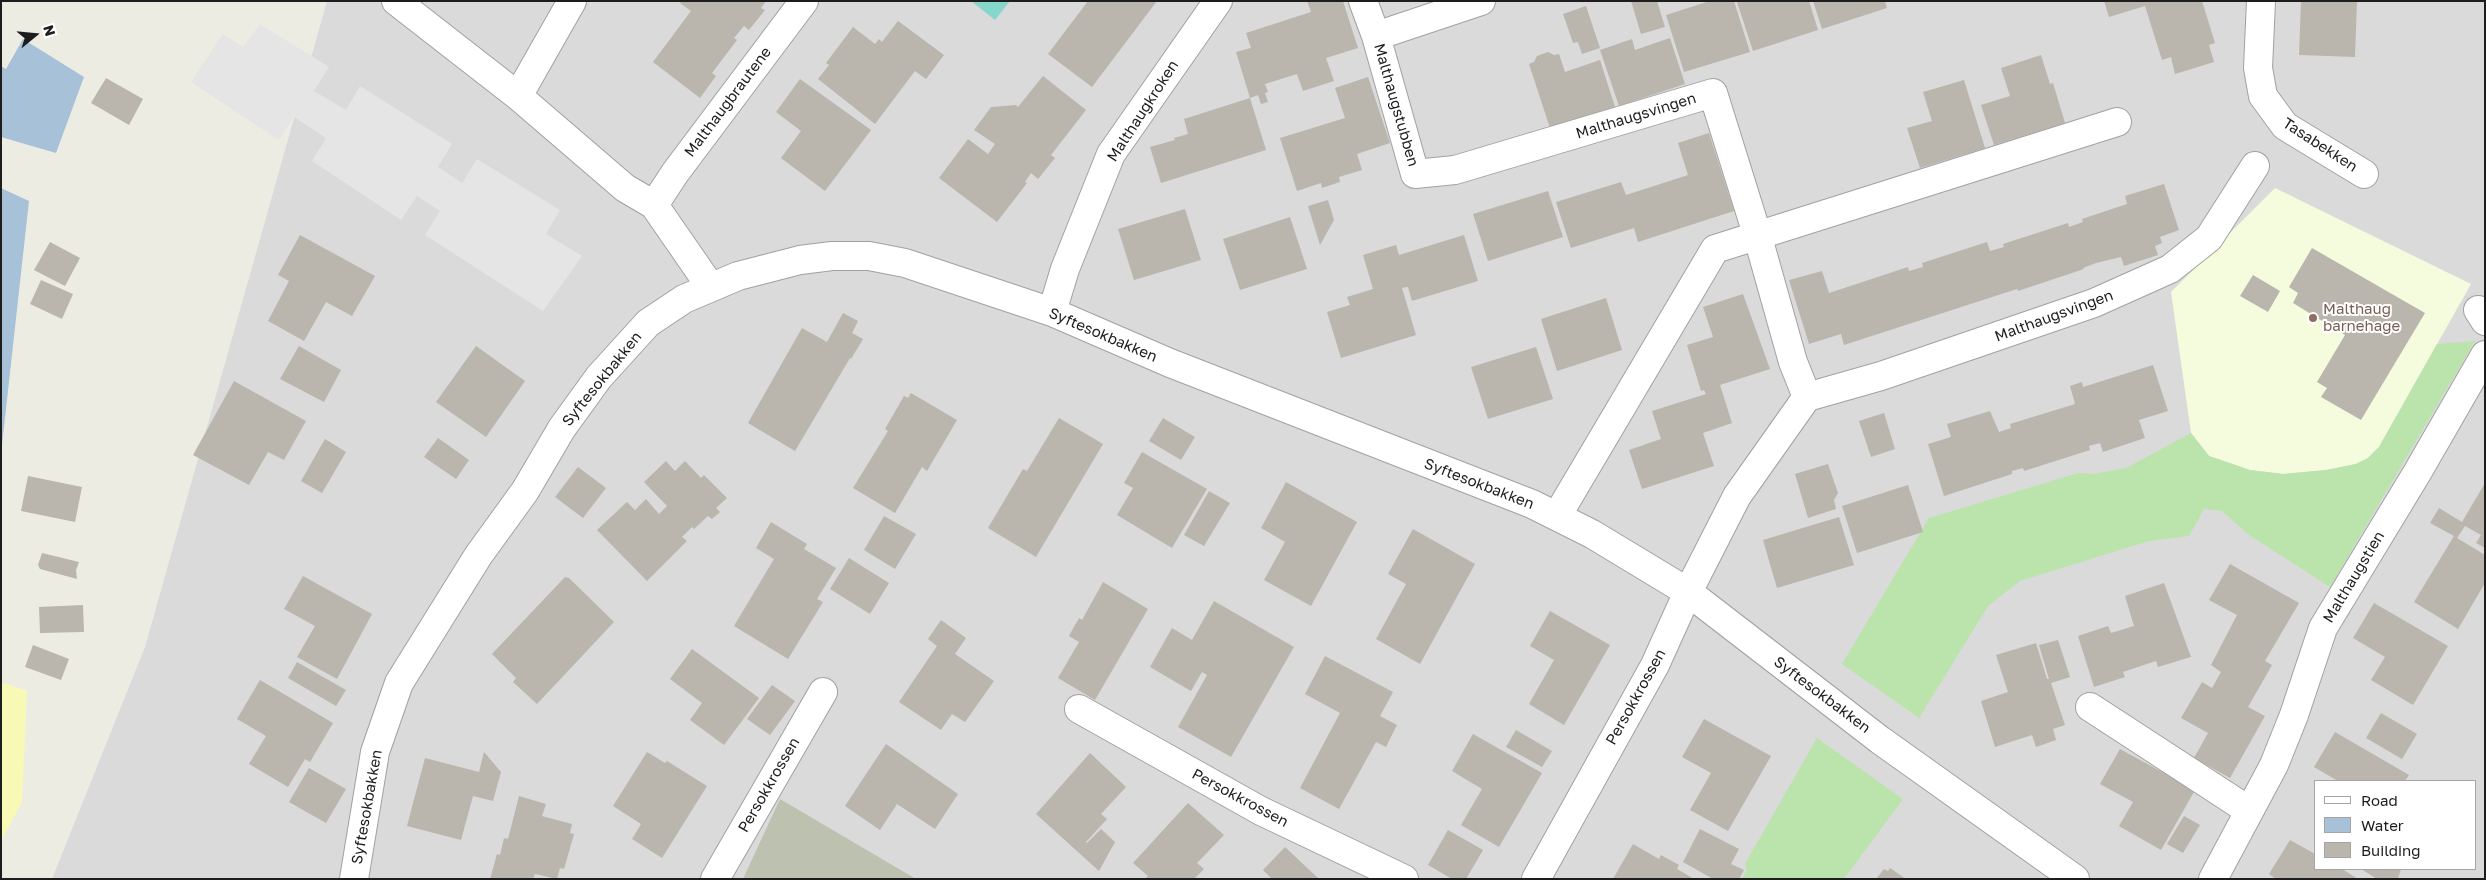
<!DOCTYPE html>
<html>
<head>
<meta charset="utf-8">
<style>
	body { margin:0 }
	#map { position:relative; width:2486px; height:880px; overflow:hidden; background:#edece3; font-family:"Golos Text",sans-serif }
	canvas { display:block }
	.frame { position:absolute; inset:0; border:2px solid #1d1d1d; pointer-events:none }
	.legend { position:absolute; left:2314px; top:780px; width:162px; height:90px; box-sizing:border-box; background:#fff; border:1px solid #a5a5a5; margin:0; padding:6px 9px; list-style:none; font-size:15px; color:#1d1d1d }
	.legend li { display:flex; align-items:center; gap:10px; height:25px }
	.legend b { width:25px; border:1px solid #a5a5a5 }
	.north { position:absolute; left:10px; top:10px; width:50px; height:50px; -webkit-text-stroke:4px #fff; paint-order:stroke; rotate:73deg; font-size:14px; font-weight:700; line-height:20px; text-align:center; color:#1d1d1d }
	.north::after { content:''; display:block; margin:auto; width:18px; height:22px; background:#1d1d1d; clip-path:polygon(50% 0,100% 100%,50% 72%,0 100%) }
</style>
</head>
<body>
<div id="map">
<canvas width="2486" height="880"></canvas>
<div class="frame"></div>
<ul class="legend">
<li><b style="height:6px;background:#fff"></b>Road</li>
<li><b style="height:14px;background:#a7c1d8"></b>Water</li>
<li><b style="height:14px;background:#bab5ad"></b>Building</li>
</ul>
<div class="north">N</div>
</div>
<script>
const ctx = document.querySelector('canvas').getContext('2d');
ctx.lineJoin = 'round';
function fill(path, color) { ctx.fillStyle = color; ctx.fill(path, 'evenodd'); }
const shape = rows => new Path2D(rows.map(r => 'M' + r).join(''));
function strokePath(path, color, width, dash) { ctx.strokeStyle = color; ctx.lineWidth = width; ctx.lineCap = dash ? 'butt' : 'round'; ctx.setLineDash(dash || []); ctx.stroke(path); }
function write(font, color, halo, rows, align = 'center') {
  ctx.font = font + ' "Golos Text",sans-serif'; ctx.lineWidth = 4; ctx.setLineDash([]); ctx.textBaseline = 'middle'; ctx.strokeStyle = halo; ctx.fillStyle = color; for (const [text, x, y, turn = 0] of rows) {
    ctx.save(); ctx.translate(x, y); ctx.rotate((+turn || 0) * Math.PI / 180); ctx.textAlign = isNaN(turn) ? turn : align; if (halo) ctx.strokeText(text, 0, 0); ctx.fillText(text, 0, 0); ctx.restore();
  }
}
const residential = shape([
	[327,1,2485,1,2485,879,52,879,145,647],
	[2315,781,2475,781,2475,869,2315,869]
]);
const education = shape([
	[2275,188,2471,284,2379,447,2368,458,2356,464,2326,470,2283,474,2250,470,2209,456,2191,433,2171,292]
]);
const construction = shape([
	[780,799,916,879,743,879]
]);
const grass = shape([
	[2475,341,2330,587,2249,535,2222,511,2204,509,2189,536,2149,541,2020,581,1988,606,1919,718,1842,664,1929,518,2078,473,2093,474,2126,468,2191,433,2209,456,2250,470,2283,474,2326,470,2356,464,2368,458,2379,447,2437,344],
	[1817,738,1903,799,1844,879,1742,879,1747,870,1745,864]
]);
const sand = shape([
	[1,682,27,691,22,802,1,841]
]);
const pitch = shape([
	[971,1,1010,1,995,20]
]);
const parking = shape([
	[260,24,329,67,314,91,346,110,360,86,452,144,438,167,462,183,477,159,560,210,546,234,582,256,543,311,425,235,440,211,417,196,401,220,312,161,326,138,294,117,279,140,191,82,223,34,243,47]
]);
const water = shape([
	[23,39,84,77,56,153,1,137,1,66,6,69],
	[1,188,29,201,2,445,1,445]
]);
const building = shape([
	[681,1,766,1,761,8,765,10,749,30,744,26,734,38,737,40,712,73,716,76,700,98,653,62,691,11,680,3],
	[1088,1,1157,1,1092,87,1048,54],
	[1307,1,1343,1,1358,48,1326,58,1334,81,1303,91,1297,74,1265,84,1268,92,1265,93,1268,102,1261,104,1258,95,1250,98,1236,52,1251,48,1246,33,1311,12],
	[1631,1,1657,1,1665,27,1641,34],
	[1710,1,1734,1,1750,52,1684,72,1666,15],
	[1809,1,1818,30,1753,51,1737,2],
	[1813,1,1885,1,1887,8,1822,29],
	[2104,1,2202,1,2215,43,2209,45,2214,62,2175,74,2171,57,2162,60,2145,6,2109,17],
	[2301,1,2357,1,2355,57,2299,55],
	[1586,6,1600,48,1582,54,1578,42,1573,43,1563,14],
	[898,21,944,55,926,79,915,71,875,124,818,79,829,65,826,63,853,27,875,44,879,39,882,42],
	[1670,38,1685,84,1619,106,1600,50,1632,39,1635,50],
	[1548,52,1554,55,1559,54,1565,72,1600,60,1615,107,1550,128,1529,64,1534,62,1537,56],
	[2041,55,2050,84,2053,83,2065,123,1994,145,1981,105,2010,96,2001,68],
	[1043,76,1086,110,1051,155,1055,158,1038,179,1031,173,1025,182,1027,183,997,222,939,178,968,139,988,154,995,144,974,130,991,107,1016,105,1018,107],
	[1368,77,1390,143,1357,154,1362,170,1339,177,1340,182,1322,188,1321,183,1297,191,1280,138,1345,118,1335,88],
	[106,78,143,99,129,125,91,103],
	[800,79,871,130,825,191,781,158,801,131,776,112],
	[1964,80,1985,148,1920,168,1907,128,1932,121,1923,92],
	[1250,98,1266,150,1161,183,1150,147,1175,140,1174,138,1188,134,1184,119],
	[1709,133,1734,211,1638,242,1634,228,1571,248,1556,202,1621,182,1626,195,1688,175,1678,143],
	[2164,184,2179,230,2160,237,2162,243,2155,246,2158,255,2124,266,2121,257,2096,263,2083,268,2084,269,2018,291,2017,289,1844,345,1841,334,1809,344,1789,280,1822,271,1829,293,1908,267,1909,271,1923,267,1922,263,1987,242,1990,251,2004,247,2003,244,2068,223,2069,227,2083,222,2082,219,2127,204,2125,196],
	[1548,191,1563,237,1488,261,1473,214],
	[1328,200,1334,220,1320,245,1308,206],
	[1185,209,1201,260,1134,280,1118,229],
	[1290,217,1307,269,1240,290,1223,239],
	[300,235,375,276,352,316,326,302,304,341,268,321,289,281,278,275],
	[1464,235,1478,281,1412,301,1408,287,1402,288,1416,335,1341,358,1327,312,1350,305,1347,297,1373,289,1363,255,1396,245,1399,255],
	[50,242,80,258,65,286,34,270],
	[2312,248,2425,313,2361,420,2321,397,2327,388,2317,382,2345,335,2293,303,2298,293,2289,287],
	[2253,275,2280,291,2268,312,2240,296],
	[41,280,73,294,62,319,30,304],
	[1743,294,1770,369,1720,385,1732,423,1703,433,1714,466,1642,489,1629,450,1661,439,1652,411,1706,394,1704,390,1701,391,1687,345,1713,337,1703,307],
	[1606,298,1622,350,1557,371,1541,319],
	[843,313,858,321,852,333,863,339,851,359,850,358,795,451,748,423,802,328,827,342],
	[299,346,341,370,324,402,280,379],
	[476,346,525,381,486,437,436,402],
	[1536,347,1553,399,1488,419,1471,367],
	[2153,365,2168,411,2139,420,2145,438,2103,452,2100,443,2089,446,2090,450,2024,471,2023,468,2012,471,2012,474,1944,496,1928,444,1951,437,1947,424,1990,411,1999,432,2011,428,2010,424,2075,404,2070,386,2082,382,2083,387],
	[234,381,306,421,284,460,268,452,249,485,193,455],
	[911,393,957,420,927,471,922,467,895,513,853,488,888,431,885,429,904,396,908,398],
	[1884,413,1895,449,1871,457,1859,421],
	[1059,418,1103,444,1036,557,988,528,1023,469,1027,471],
	[1163,418,1195,437,1181,460,1149,441],
	[438,438,469,460,456,479,424,457],
	[325,439,346,452,322,493,301,481],
	[1142,452,1207,489,1172,548,1117,515,1133,488,1124,483],
	[666,461,675,471,685,461,701,478,704,475,727,498,716,508,720,512,712,519,708,516,694,529,692,527,682,537,687,541,647,581,597,530,627,502,635,510,646,499,659,514,667,506,644,482],
	[1828,464,1838,493,1834,500,1836,509,1808,518,1795,474],
	[578,467,606,488,583,518,555,497],
	[28,476,82,487,75,522,21,511],
	[1286,482,1357,522,1311,606,1264,580,1285,542,1261,528],
	[2485,483,2485,548,2476,543,2481,535,2465,526,2457,538,2485,555,2485,583,2458,629,2414,602,2454,536,2430,523,2439,508,2462,522],
	[1908,485,1923,532,1857,553,1842,506],
	[1209,491,1230,503,1204,546,1184,535],
	[884,516,916,534,895,569,864,550],
	[1839,517,1854,565,1777,588,1763,540],
	[771,522,807,544,804,549,836,568,817,599,823,602,788,659,734,626,774,559,756,548],
	[1413,529,1475,564,1420,664,1376,639,1406,584,1388,574],
	[42,553,79,562,76,570,77,579,40,569,38,565],
	[849,558,889,583,870,614,830,589],
	[2230,564,2299,603,2265,661,2272,665,2248,707,2265,716,2230,778,2194,758,2208,733,2181,718,2202,682,2212,688,2221,672,2211,665,2237,615,2209,600],
	[303,576,372,614,337,679,297,657,315,626,284,609],
	[565,577,569,578,614,622,537,704,513,682,516,678,492,654],
	[1103,582,1148,609,1095,700,1058,678,1079,642,1069,636,1079,618,1082,620],
	[2164,583,2191,657,2158,667,2156,661,2123,672,2125,677,2094,687,2078,636,2108,626,2111,633,2134,626,2125,596],
	[1214,601,1294,647,1231,757,1178,727,1207,675,1202,672,1191,691,1150,667,1172,628,1192,640],
	[2374,603,2448,646,2413,705,2371,680,2385,657,2353,638],
	[83,605,84,632,40,633,39,607],
	[1550,611,1610,645,1564,725,1529,704,1554,660,1530,646],
	[941,620,966,638,955,654,994,681,965,722,952,714,941,730,899,702,937,646,928,639],
	[2058,640,2070,677,2051,683,2065,725,2053,729,2056,740,2036,747,2032,735,1995,747,1981,701,2008,692,1996,655,2036,643,2047,679,2049,679,2039,645],
	[33,645,69,659,61,680,25,667],
	[692,649,759,698,724,745,690,720,702,703,670,679],
	[1325,656,1393,692,1380,716,1397,725,1386,747,1376,742,1339,809,1300,788,1340,713,1305,694],
	[297,662,346,690,336,706,288,678],
	[260,680,333,723,310,762,305,759,288,787,249,764,266,736,237,719],
	[772,685,795,701,770,735,747,719],
	[2381,713,2417,734,2402,759,2366,738],
	[1704,719,1771,756,1728,831,1690,810,1711,773,1682,757],
	[1516,730,1552,751,1542,767,1506,747],
	[2335,732,2409,775,2405,781,2338,781,2314,767],
	[1473,734,1542,773,1499,847,1461,825,1482,789,1452,771],
	[886,744,958,794,935,829,897,804,880,830,845,806],
	[2120,749,2195,790,2161,850,2119,826,2133,802,2100,784],
	[484,752,501,772,493,801,473,796,461,840,407,826,425,758,479,772],
	[647,752,665,763,667,761,707,786,662,858,632,839,641,824,613,806],
	[1090,753,1126,787,1101,814,1107,819,1086,842,1087,843,1101,829,1115,842,1099,871,1036,814],
	[309,768,346,789,326,823,289,802],
	[519,796,546,804,542,816,572,824,570,833,574,834,564,869,560,868,557,879,535,874,533,879,490,879,497,854,500,855,504,838,508,839],
	[1188,803,1224,835,1197,863,1204,869,1194,879,1145,879,1148,876,1133,863],
	[2184,816,2200,825,2183,853,2167,844],
	[1700,829,1739,849,1731,864,1744,870,1739,879,1713,879,1683,862],
	[1448,830,1483,850,1466,879,1452,879,1428,865],
	[2290,840,2315,854,2315,869,2342,869,2358,879,2276,879,2269,874],
	[1633,844,1659,859,1661,855,1679,865,1677,869,1694,879,1613,879],
	[1285,847,1319,879,1272,879,1263,870],
	[1890,868,1906,879,1876,879,1884,869,1888,871],
	[2361,869,2401,869,2398,879,2377,879]
]);
const minor = shape([
	[396,1,518,96,625,188,654,205,710,286],
	[1363,1,1376,36,1415,174,1455,170,1713,93,1757,234,1793,362,1807,397],
	[2261,1,2258,68,2263,96,2285,126,2364,174],
	[1376,36,1481,1],
	[518,96,572,1],
	[654,205,675,173,804,1],
	[2478,310,2485,321],
	[1052,312,1065,269,1111,154,1218,1],
	[1557,516,1715,249,2117,122],
	[2090,707,2248,810],
	[1079,709,1261,811,1404,879],
	[354,879,375,752,399,683,478,556,525,491,562,428,599,377,648,323,684,299,738,276,800,260,832,256,869,256,905,263,1052,312,1170,363,1532,504,1592,534,1688,592,1880,740,2075,879],
	[715,879,823,692],
	[1536,879,1655,665,1688,592,1737,496,1807,397,1881,376,2094,303,2170,269,2209,238,2255,166],
	[2213,879,2274,765,2294,715,2323,628,2417,473,2485,355]
]);
const markers = [
	[2313,318,5,"#8d6e63"]
];
const streetNames = [
	["Malthaugbrautene",728,102,-53],
	["Malthaugstubben",1396,105,74],
	["Malthaugkroken",1143,111,-57],
	["Malthaugsvingen",1636,116,-17],
	["Tasabekken",2320,145,33],
	["Malthaugsvingen",2054,316,-20],
	["Syftesokbakken",1103,335,23],
	["Syftesokbakken",602,379,-51],
	["Syftesokbakken",1479,484,21],
	["Malthaugstien",2354,577,-59],
	["Syftesokbakken",1822,695,37],
	["Persokkrossen",1636,697,-61],
	["Persokkrossen",769,785,-60],
	["Persokkrossen",1240,798,28],
	["Syftesokbakken",367,807,-80]
];
const educationNames = [
	["Malthaug",2323,309],
	["barnehage",2323,326]
];
fill(residential, '#dbdada');
fill(education, '#f5fcdd');
fill(construction, '#bdc1af');
fill(grass, '#bae4ac');
fill(sand, '#f7f9b5');
fill(pitch, '#86d7cb');
fill(parking, '#e5e5e5');
fill(water, '#a7c1d8');
fill(building, '#bab5ad');
strokePath(minor, '#a1a1a1', 30);
strokePath(minor, '#fff', 28);
for (const [x, y, r, color] of markers) { const dot = new Path2D(); dot.arc(x, y, r, 0, 2 * Math.PI); ctx.fillStyle = color; ctx.fill(dot); strokePath(dot, '#fff', 2); }
write('15px', '#1d1d1d', '#fff', streetNames);
write('15px', '#785e54', '#fff', educationNames, 'left');
</script>
</body>
</html>
